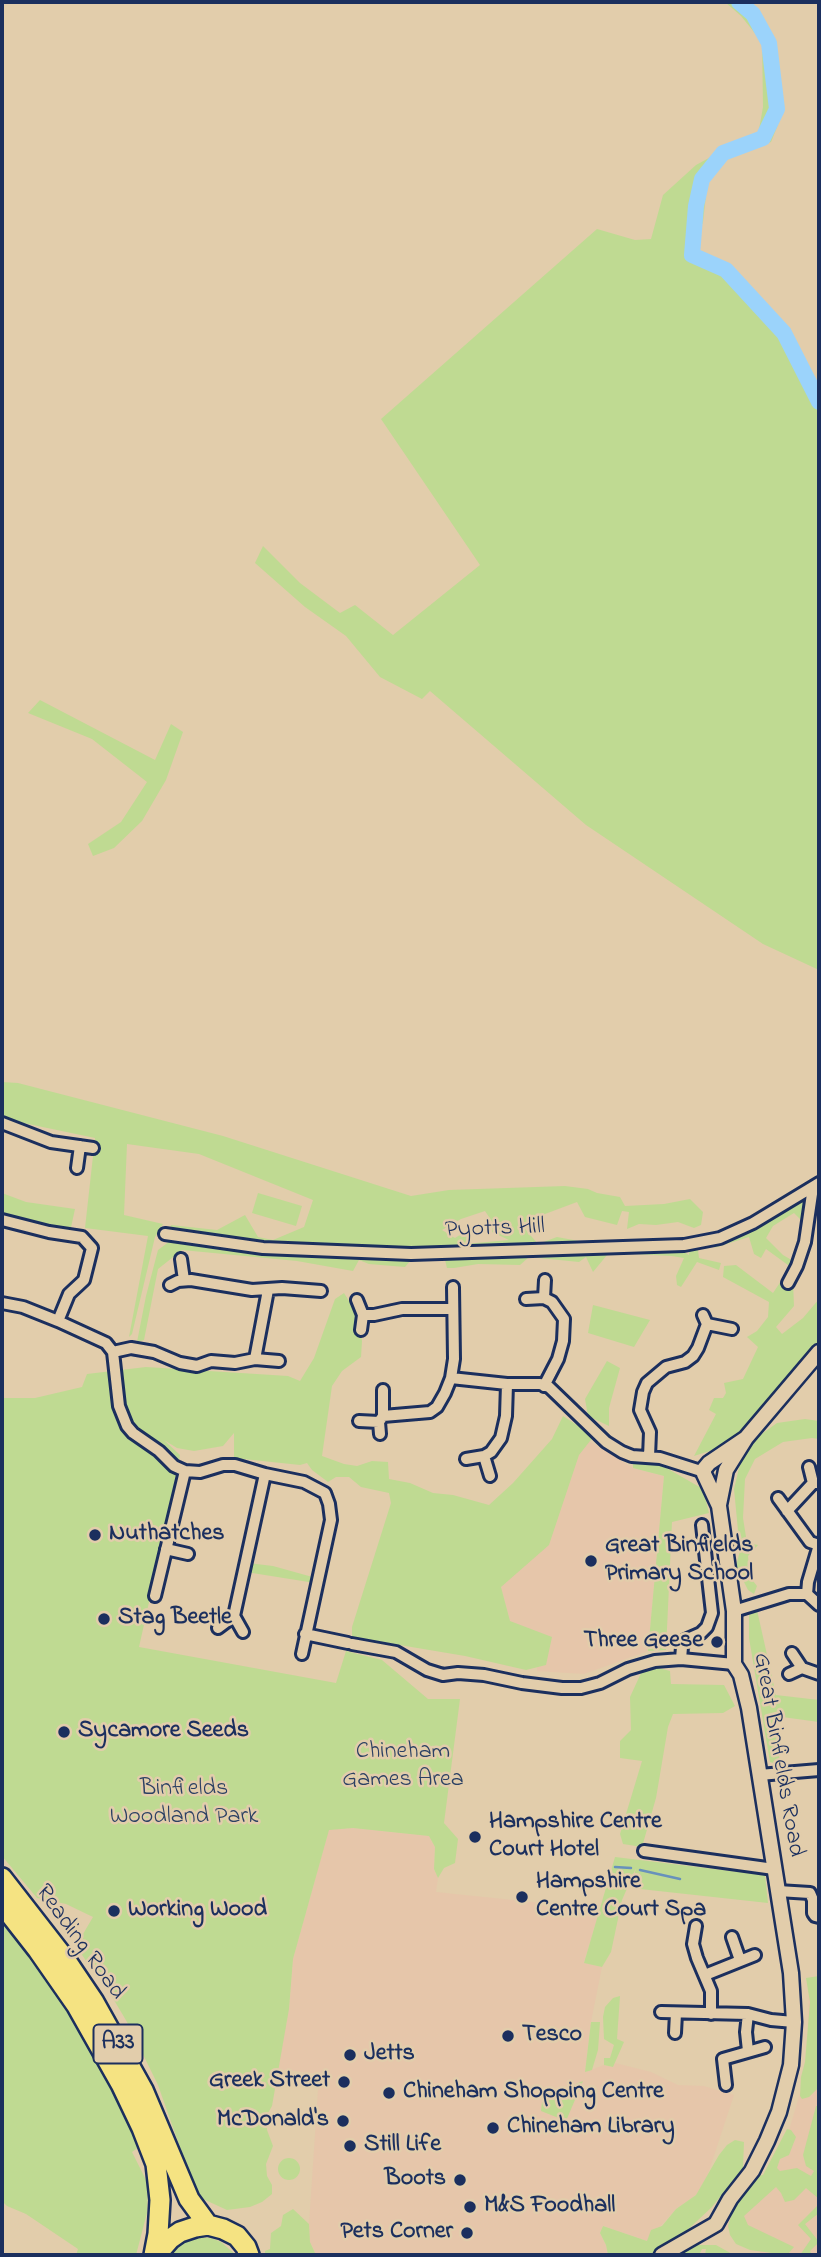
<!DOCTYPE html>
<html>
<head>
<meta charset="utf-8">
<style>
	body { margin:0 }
	#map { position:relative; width:821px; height:2257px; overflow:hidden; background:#e2cdab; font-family:"Indie Flower",sans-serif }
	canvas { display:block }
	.frame { position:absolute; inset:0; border:4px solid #1b2f5e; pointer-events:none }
</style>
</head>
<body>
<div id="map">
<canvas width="821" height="2257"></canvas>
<div class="frame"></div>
</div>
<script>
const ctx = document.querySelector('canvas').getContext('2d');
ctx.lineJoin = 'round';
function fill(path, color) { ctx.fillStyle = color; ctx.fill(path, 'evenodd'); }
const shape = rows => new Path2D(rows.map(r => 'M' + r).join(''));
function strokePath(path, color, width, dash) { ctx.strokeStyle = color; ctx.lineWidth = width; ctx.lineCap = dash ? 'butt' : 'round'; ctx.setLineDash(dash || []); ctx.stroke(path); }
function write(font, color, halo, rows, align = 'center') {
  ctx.font = font + ' "Indie Flower",sans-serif'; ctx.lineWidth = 5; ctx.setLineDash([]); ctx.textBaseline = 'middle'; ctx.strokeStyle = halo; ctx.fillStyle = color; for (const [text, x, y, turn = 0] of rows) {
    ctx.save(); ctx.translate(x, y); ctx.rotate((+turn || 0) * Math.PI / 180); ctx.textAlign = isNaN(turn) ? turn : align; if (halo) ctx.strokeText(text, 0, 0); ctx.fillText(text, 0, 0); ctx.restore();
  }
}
const built = shape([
	[578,1434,633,1468,664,1476,648,1651,584,1674,537,1671,537,1645,510,1621,501,1587],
	[353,1828,429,1836,435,1847,434,1869,438,1878,436,1892,600,1909,584,1962,602,1967,591,2022,585,2072,604,2065,613,2067,615,2063,651,2072,678,2085,704,2086,734,2095,707,2177,696,2195,676,2209,647,2241,603,2226,600,2233,606,2245,608,2255,316,2255,310,2242,309,2224,319,2074,277,2069,289,2009,293,1959,329,1829],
	[809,1980,819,1980,819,2255,763,2255,725,2226,732,2212,758,2187,786,2140,807,2070]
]);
const green = shape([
	[725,2,749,2,756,8,774,41,783,112,771,142,732,155,708,177,703,222,692,249,751,290,819,394,819,970,763,944,586,825,430,691,422,699,380,677,346,636,305,607,255,563,263,546,300,583,340,613,355,605,393,635,480,565,381,419,597,229,635,240,651,239,663,195,696,165,731,146,758,135,763,107,762,42,741,16],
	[40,700,155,760,171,724,183,732,166,780,142,821,114,848,93,856,88,844,121,822,147,782,92,739,28,713],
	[2,1082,18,1083,223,1136,411,1196,449,1190,565,1186,588,1189,597,1193,620,1197,625,1206,664,1204,690,1199,703,1212,701,1225,694,1228,678,1222,656,1225,639,1224,627,1229,629,1212,622,1211,617,1225,585,1217,577,1202,545,1214,533,1222,522,1222,526,1230,538,1244,557,1237,590,1243,634,1241,634,1249,681,1250,689,1255,689,1249,698,1250,699,1258,721,1263,719,1270,697,1262,681,1287,677,1285,676,1276,684,1258,672,1256,634,1254,607,1255,593,1272,586,1257,579,1262,529,1257,520,1265,478,1264,454,1268,447,1268,445,1260,411,1260,405,1267,369,1264,359,1260,353,1271,297,1261,182,1250,158,1269,144,1340,137,1342,146,1296,158,1250,174,1238,170,1230,171,1225,217,1230,245,1215,258,1237,273,1240,304,1227,313,1200,199,1154,127,1144,124,1215,163,1224,155,1237,132,1334,129,1337,148,1236,85,1228,95,1138,14,1121,2,1116],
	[485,1211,493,1223,492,1232,509,1240,465,1244,471,1239,466,1231,455,1238,442,1230,461,1219],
	[2,1193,26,1202,75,1209,70,1232,2,1220],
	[258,1193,302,1206,296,1226,252,1213],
	[810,1198,803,1222,794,1213,773,1226,766,1238,783,1255,795,1262,792,1268,766,1249,761,1258,754,1254,749,1237,714,1248,802,1199],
	[736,1265,773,1293,785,1275,793,1282,794,1306,776,1327,782,1334,803,1318,819,1299,819,1342,740,1438,716,1449,694,1456,716,1414,709,1410,714,1398,723,1398,726,1393,724,1383,743,1379,758,1347,747,1337,757,1331,768,1317,769,1302,723,1277,724,1266],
	[344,1293,357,1314,362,1341,361,1357,342,1371,332,1386,322,1456,344,1464,357,1466,372,1461,388,1462,389,1479,410,1483,433,1493,453,1495,489,1505,513,1483,552,1439,563,1416,594,1436,579,1455,549,1545,501,1587,510,1621,552,1637,546,1665,526,1670,465,1656,352,1637,352,1627,391,1503,389,1493,361,1487,349,1477,336,1477,328,1482,312,1470,307,1463,300,1465,234,1458,234,1433,223,1446,194,1451,177,1448,164,1440,180,1455,175,1486,139,1647,336,1683,346,1651,382,1660,428,1699,460,1699,444,1823,458,1839,455,1863,444,1868,438,1878,434,1869,435,1847,429,1836,353,1828,329,1830,293,1959,289,2009,272,2106,267,2115,267,2130,273,2146,266,2164,267,2176,272,2185,272,2194,262,2202,250,2207,227,2210,203,2199,194,2187,158,2085,127,2022,98,1973,93,1971,76,1946,93,1917,66,1904,37,1898,2,1856,2,1398,35,1398,82,1387,87,1374,146,1367,288,1376,300,1381,314,1358,335,1299],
	[593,1305,650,1320,634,1347,588,1333],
	[607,1361,620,1368,609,1408,609,1426,588,1416,585,1399],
	[805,1419,819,1421,819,1439,812,1438,783,1442,755,1459,745,1479,743,1518,747,1543,758,1545,748,1556,750,1577,757,1586,754,1594,748,1590,736,1566,740,1551,734,1489,740,1464,756,1438,777,1423],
	[633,1461,663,1466,703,1489,709,1513,672,1522,666,1650,648,1651,664,1476,633,1468],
	[248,1563,273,1566,316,1578,315,1583,246,1572],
	[757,1610,776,1695,819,1700,819,1722,775,1716,777,1750,782,1766,770,1762,749,1638,749,1615],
	[655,1667,670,1671,671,1684,724,1685,735,1706,723,1713,673,1714,668,1727,656,1798,642,1847,623,1844,620,1834,642,1761,620,1758,620,1741,631,1730,630,1697,642,1671],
	[615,1857,739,1872,760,1872,765,1875,768,1903,631,1888,636,1868,622,1900,611,1952,602,1967,584,1963],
	[2,1911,39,1956,143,2144,132,2152,148,2184,147,2213,136,2255,76,2255,78,2249,26,2214,7,2206,2,2201],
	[819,1976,819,2087,809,2097,802,2099,800,2096,801,2077,805,2062,810,2002,806,1978],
	[620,1996,617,2039,624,2042,613,2067,604,2065,604,2058,610,2058,614,2045,604,2039,603,2017,605,2007,613,1998],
	[591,2022,600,2022,598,2050,592,2070,585,2072],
	[583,2081,566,2121,541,2111,542,2102,547,2096],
	[816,2106,819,2106,819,2199,806,2188,794,2200,785,2202,781,2193,776,2187,744,2216,748,2225,794,2247,787,2255,750,2250,736,2244,730,2235,728,2226,736,2200,754,2177,763,2175,787,2129,791,2130,796,2137,789,2155,780,2159,777,2168,780,2171,797,2168,811,2176,814,2171,806,2166,803,2155],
	[735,2140,744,2142,743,2168,712,2207,681,2236,657,2255,608,2255,606,2245,600,2233,603,2226,647,2241,651,2230,662,2226,676,2209,696,2195,719,2155,727,2145],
	'278 2169a11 11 0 1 1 22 0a11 11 0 1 1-22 0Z',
	[819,2204,819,2213,805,2224,819,2242,810,2251,812,2255,800,2255,811,2239,798,2225],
	[293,2209,309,2224,310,2242,316,2255,265,2255,265,2251,270,2249,271,2233,281,2226,283,2215],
	[195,2237,211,2238,221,2242,236,2255,166,2255,180,2242],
	[694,2245,716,2245,734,2255,705,2255,706,2249,702,2249,699,2255,679,2255]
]);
const stream = shape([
	[615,1867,631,1868],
	[640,1870,680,1879]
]);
const river = shape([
	[739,2,753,14,769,43,777,109,763,138,723,153,702,179,696,206,692,255,726,270,784,333,819,402]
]);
const minor = shape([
	[2,1123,51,1142,93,1148],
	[77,1168,80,1146],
	[2,1220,49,1232,82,1237,92,1248,84,1280,69,1294,58,1321],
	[165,1234,263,1248,411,1254,684,1245,720,1238,753,1223,819,1183],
	[181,1259,184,1280],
	[788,1283,797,1266,805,1242,813,1187],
	[170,1285,178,1281,191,1280,252,1290,282,1288,321,1291],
	[544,1298,545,1280],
	[526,1299,544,1298,552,1302,564,1319,563,1341,558,1359,544,1386],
	[357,1300,363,1315,361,1330],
	[2,1303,23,1307,58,1321,106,1343,113,1352],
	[363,1315,374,1315,402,1309,453,1309],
	[707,1324,732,1329],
	[113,1352,119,1406,127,1426,133,1433,159,1451,174,1466,185,1471,200,1472,223,1465,235,1465,265,1474,304,1482,325,1493,329,1504,331,1520,302,1654],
	[113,1352,131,1348,154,1352,180,1363,197,1366,211,1361,235,1363,255,1359,279,1361],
	[255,1359,268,1290],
	[451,1378,507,1384,540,1384,549,1387,606,1442,622,1452,632,1456,660,1458,704,1472],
	[383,1416,430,1412,437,1407,445,1393,451,1378,454,1359,453,1287],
	[359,1421,379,1422],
	[380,1434,379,1422,383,1416,383,1390],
	[484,1456,490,1476],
	[649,1457,650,1432,640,1410,643,1392,647,1383,666,1367,685,1362,693,1356,698,1348,707,1324,703,1315],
	[466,1459,484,1456,491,1452,501,1438,506,1416,507,1384],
	[809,1467,813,1483,819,1483],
	[778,1498,810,1542,819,1545,808,1582,807,1594,819,1605],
	[787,1511,813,1483],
	[166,1549,188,1554],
	[155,1596,185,1471],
	[734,1611,789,1594,807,1594],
	[234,1616,265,1474],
	[218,1628,234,1616,243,1632],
	[305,1634,348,1643],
	[352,1644,396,1652,427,1670,443,1675,458,1673,484,1675,522,1683,562,1688,581,1688,600,1683,628,1669,655,1661,681,1659,734,1664],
	[681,1659,682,1647,685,1640,701,1633,707,1627,712,1613,702,1525],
	[802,1668,819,1674],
	[789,1674,802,1668,792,1653],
	[759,1775,819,1770],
	[644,1851,774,1869],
	[778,1891,810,1893,813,1900,813,1913,815,1916,819,1917],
	[696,1926,693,1944,697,1958,711,1991,711,2014],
	[732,1937,740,1960],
	[705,1975,755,1955],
	[661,2012,748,2014,771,2020,794,2022],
	[675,2033,676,2013],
	[748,2051,746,2032,748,2014],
	[726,2085,723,2059,765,2047]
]);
const tertiary = shape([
	[719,1505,726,1470,746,1438,819,1352],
	[662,2255,716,2224,730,2199,752,2171,767,2141,779,2112,791,2065,794,2022,791,1973,749,1708,741,1675,734,1664,734,1611,719,1506,704,1474,704,1469,709,1463,746,1438]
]);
const trunk = shape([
	[2,1878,65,1959,94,2002,143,2090,189,2199,208,2225],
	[2,1904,38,1950,77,2006,121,2084,142,2128,156,2164,160,2200,158,2234,154,2255],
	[156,2255,170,2239,180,2232,195,2227,208,2225,223,2229,237,2236,246,2247,249,2255]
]);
const markers = [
	[95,1535,7,"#1b2f5e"],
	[591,1561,7,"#1b2f5e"],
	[104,1619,7,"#1b2f5e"],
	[717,1642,7,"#1b2f5e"],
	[64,1732,7,"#1b2f5e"],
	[475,1837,7,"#1b2f5e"],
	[522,1897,7,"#1b2f5e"],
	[114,1911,7,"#1b2f5e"],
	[508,2036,7,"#1b2f5e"],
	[350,2055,7,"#1b2f5e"],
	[344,2082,7,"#1b2f5e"],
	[389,2093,7,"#1b2f5e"],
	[343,2121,7,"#1b2f5e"],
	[493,2128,7,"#1b2f5e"],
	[350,2146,7,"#1b2f5e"],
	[460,2180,7,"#1b2f5e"],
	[470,2207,7,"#1b2f5e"],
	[467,2233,7,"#1b2f5e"]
];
const shields = [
	[118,2044,49]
];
const shieldNames = [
	["A33",118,2044]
];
const streetNames = [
	["Pyotts Hill",495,1230,-2],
	["Great Binfields Road",777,1755,80],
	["Reading Road",79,1943,54]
];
const poiNames = [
	["Nuthatches",109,1535],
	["Great Binfields",605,1547],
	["Primary School",605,1575],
	["Stag Beetle",118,1619],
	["Three Geese",703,1642,"right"],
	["Sycamore Seeds",78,1732],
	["Hampshire Centre",489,1823],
	["Court Hotel",489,1851],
	["Hampshire",536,1883],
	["Centre Court Spa",536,1911],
	["Working Wood",128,1911],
	["Tesco",522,2036],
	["Jetts",364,2055],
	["Greek Street",330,2082,"right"],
	["Chineham Shopping Centre",403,2093],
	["McDonald's",329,2121,"right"],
	["Chineham Library",507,2128],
	["Still Life",364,2146],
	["Boots",446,2180,"right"],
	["M&S Foodhall",484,2207],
	["Pets Corner",453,2233,"right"]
];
const parkNames = [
	["Chineham",403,1753],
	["Games Area",403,1781],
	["Binfields",184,1790],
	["Woodland Park",184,1818]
];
fill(built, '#e6c6aa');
fill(green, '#bfda92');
strokePath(stream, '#6891bc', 2.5);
strokePath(river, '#9bd3fb', 16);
strokePath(minor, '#1b2f5e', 16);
strokePath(tertiary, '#1b2f5e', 19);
strokePath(trunk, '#1b2f5e', 24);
strokePath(minor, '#e2cdab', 10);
strokePath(tertiary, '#e2cdab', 14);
strokePath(trunk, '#f5e382', 19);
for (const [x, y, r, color] of markers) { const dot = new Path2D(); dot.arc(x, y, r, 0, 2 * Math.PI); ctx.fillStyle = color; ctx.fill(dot); strokePath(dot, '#e2cdab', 2.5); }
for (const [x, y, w] of shields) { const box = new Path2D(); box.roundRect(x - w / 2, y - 19.5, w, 39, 5); ctx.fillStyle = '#e2cdab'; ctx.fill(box); strokePath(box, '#1b2f5e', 2); }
write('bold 23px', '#1b2f5e', null, shieldNames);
write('24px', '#1b2f5e', '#e2cdab', streetNames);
write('bold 24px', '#1b2f5e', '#e2cdab', poiNames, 'left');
write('24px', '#2b4063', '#e2cdab', parkNames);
</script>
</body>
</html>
